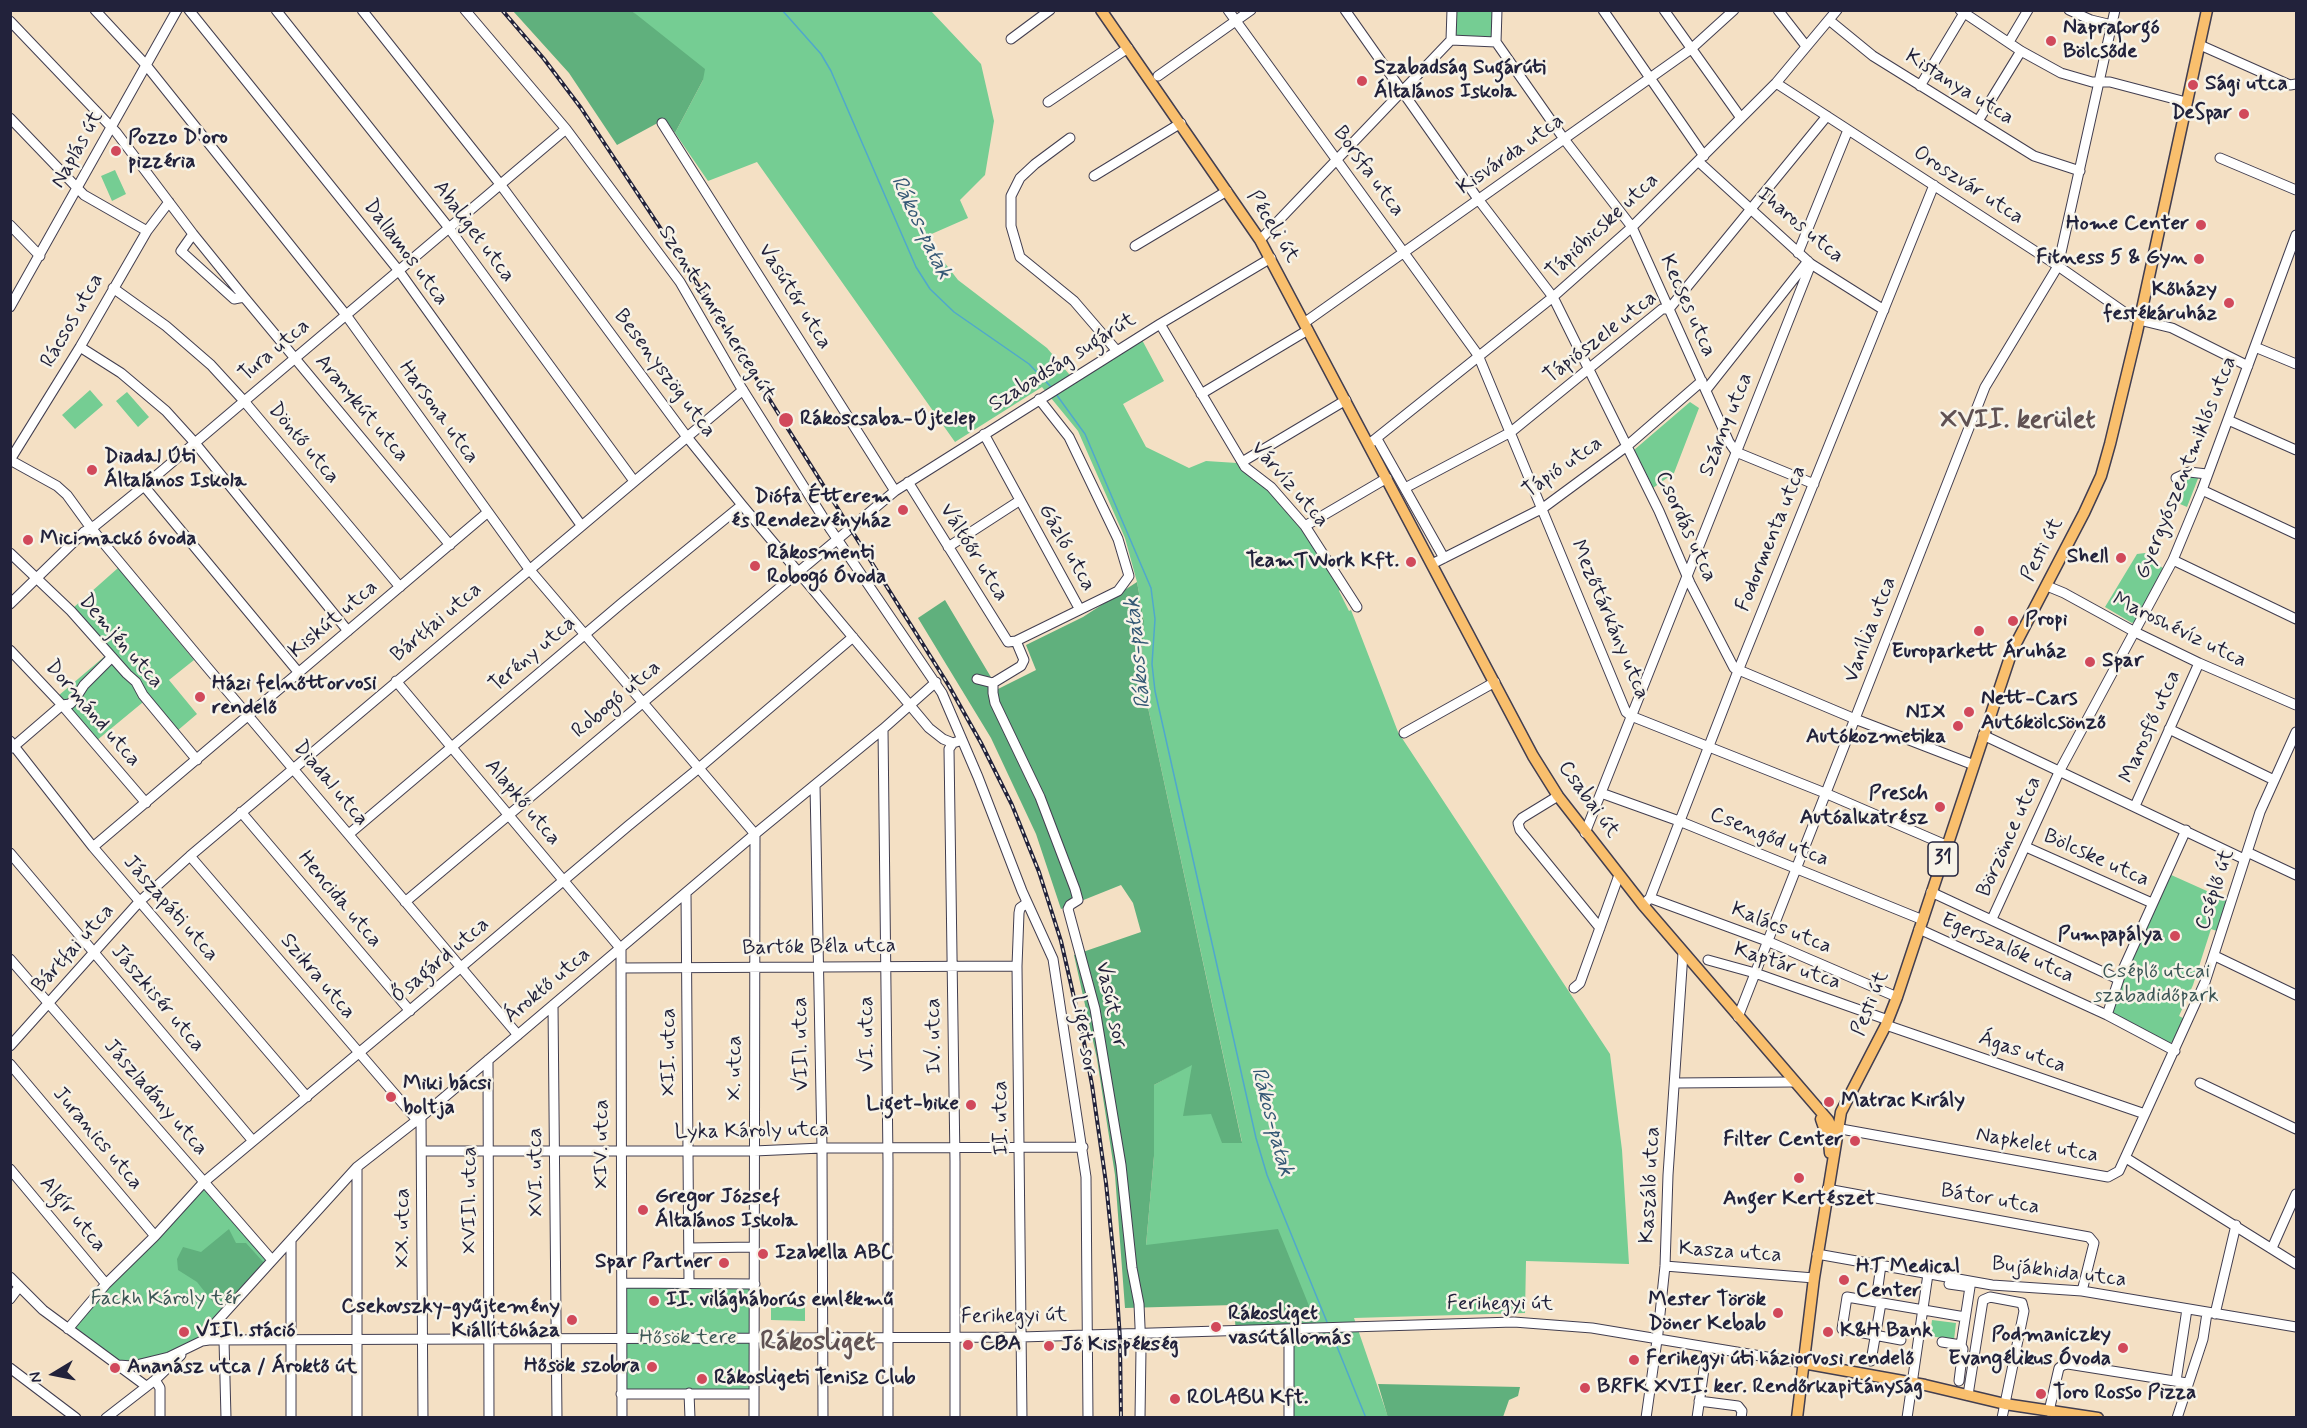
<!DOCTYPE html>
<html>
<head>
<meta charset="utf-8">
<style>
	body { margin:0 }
	#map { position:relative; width:2307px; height:1428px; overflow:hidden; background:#f4e0c4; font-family:Mynerve,sans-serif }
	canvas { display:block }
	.frame { position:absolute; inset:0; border:12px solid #22223b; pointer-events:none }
	.north { position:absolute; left:24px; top:1344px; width:60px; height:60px; -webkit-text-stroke:4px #f7f3e8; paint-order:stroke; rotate:260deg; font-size:16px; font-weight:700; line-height:24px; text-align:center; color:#22223b }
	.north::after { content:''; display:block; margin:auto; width:21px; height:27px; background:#22223b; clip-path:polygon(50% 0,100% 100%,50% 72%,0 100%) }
</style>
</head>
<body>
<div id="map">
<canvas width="2307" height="1428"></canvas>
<div class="frame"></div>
<div class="north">N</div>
</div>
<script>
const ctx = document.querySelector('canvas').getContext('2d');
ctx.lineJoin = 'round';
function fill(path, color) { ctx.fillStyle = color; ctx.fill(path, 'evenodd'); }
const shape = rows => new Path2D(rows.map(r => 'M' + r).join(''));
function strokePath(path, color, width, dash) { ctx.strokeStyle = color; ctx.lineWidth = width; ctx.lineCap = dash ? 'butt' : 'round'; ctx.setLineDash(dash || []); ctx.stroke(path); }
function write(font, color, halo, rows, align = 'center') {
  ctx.font = font + ' Mynerve,sans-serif'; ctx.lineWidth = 5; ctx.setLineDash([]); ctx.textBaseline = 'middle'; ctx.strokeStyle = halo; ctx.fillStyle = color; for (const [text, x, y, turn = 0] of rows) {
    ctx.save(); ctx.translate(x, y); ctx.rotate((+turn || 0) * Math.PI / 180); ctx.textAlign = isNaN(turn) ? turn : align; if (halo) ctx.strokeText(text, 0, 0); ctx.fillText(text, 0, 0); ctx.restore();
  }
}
const green = shape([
	[632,11,931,11,981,64,994,121,985,175,960,200,968,218,927,236,937,253,958,280,1047,348,1074,380,1141,338,1164,381,1123,404,1146,447,1189,468,1206,461,1237,463,1270,489,1302,526,1342,587,1339,591,1349,611,1351,610,1398,732,1610,1054,1622,1150,1629,1264,1526,1261,1525,1313,1354,1318,1388,1417,1290,1418,1291,1334,1320,1332,1146,1245,1154,1156,1154,1085,1192,1064,1212,1114,1242,1142,1141,675,1144,621,1137,582,1125,538,1078,431,1042,387,955,442,757,162,708,181,675,133,703,80],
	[1452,11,1497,11,1496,42,1451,40],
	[115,170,126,194,112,201,101,176],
	[90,390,103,405,75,429,62,415],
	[127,392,149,417,138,427,116,401],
	[1690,402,1699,408,1674,473,1653,488,1634,450],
	[2190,476,2199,476,2187,507,2180,504,2173,495,2176,486],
	[2145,553,2154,554,2157,564,2163,568,2138,620,2132,623,2105,607,2137,554],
	[118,568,194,660,169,680,197,714,177,731,73,608],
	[105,656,108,656,143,699,142,703,96,741,58,696],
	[2169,874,2227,900,2217,931,2211,929,2193,985,2179,1016,2185,1019,2178,1035,2170,1044,2111,1013,2123,977],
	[204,1182,272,1260,208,1335,193,1345,126,1366,68,1329],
	[622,1283,755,1284,754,1394,621,1394],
	[771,1307,805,1307,805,1321,771,1320],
	[1932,1320,1956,1323,1954,1340,1930,1336]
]);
const forest = shape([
	[513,11,632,11,705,69,703,80,675,133,665,119,617,145,569,73],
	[1137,582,1144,621,1141,675,1242,1143,1222,1143,1211,1114,1183,1116,1192,1065,1154,1085,1154,1156,1146,1245,1278,1229,1320,1333,1236,1335,1234,1305,1125,1308,1115,1175,1097,1059,1074,955,1141,932,1133,903,1121,885,1061,909,1036,834,991,738,918,618,945,600,998,689,1036,670,1026,645,1083,617],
	[229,1229,236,1243,246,1243,265,1264,224,1310,216,1306,197,1282,178,1270,177,1259,183,1247,201,1252],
	[1378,1384,1520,1387,1518,1396,1509,1400,1503,1417,1388,1418]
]);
const stream = shape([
	[782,10,821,54,831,71,899,228,916,267,930,289,954,312,1029,364,1052,388],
	[1056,394,1085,434,1151,588,1155,619,1152,664,1155,691,1256,1138,1267,1175,1327,1322],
	[1331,1332,1366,1418]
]);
const minor = shape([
	[95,10,146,65,346,315,529,569,755,834,754,1418],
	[189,10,399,271,581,525],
	[276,10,449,228,634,481],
	[362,10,500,184,687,437,742,505,929,728,943,739,953,743],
	[465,10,566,129,680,282,739,384,831,530,942,693,978,777,1022,891,1053,959,1086,1177,1088,1418],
	[1228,10,1478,355,1626,712,1631,716,1825,793,1948,846],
	[1345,10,1478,199,1553,297,1659,511,1690,583,1734,668,1855,719,1974,765],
	[1603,10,1704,156],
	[1664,10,1741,118],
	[1778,10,1806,46],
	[1960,10,2021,51,2061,73,2092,82,2110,82,2186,102],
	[2069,10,2091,20,2112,25],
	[1829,20,1873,56,2034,156,2080,171],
	[10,21,116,132,193,234,244,297,450,545],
	[1011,39,1050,10],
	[1451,40,1496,42,1497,10],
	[1451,40,1452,10],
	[1496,42,1564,139,1632,227,1729,442,1736,452,1814,484],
	[2009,42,2028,10],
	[2200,45,2290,85,2296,84],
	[1158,76,1251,10],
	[1776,83,2058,266,2124,312,2139,320,2172,328,2248,366],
	[1920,86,1964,13],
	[1048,102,1128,48],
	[10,118,84,195,147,231],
	[1978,121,2021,51],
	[662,123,895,491],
	[1070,138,1035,164,1020,178,1011,196,1011,226,1020,257,1074,301,1117,351],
	[2220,158,2296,190],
	[1699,162,1811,264,1884,310],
	[1094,176,1181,123],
	[169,202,147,231,80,347,10,460,57,486,67,495,91,528,207,667,518,1035],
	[10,225,40,256],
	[193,234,181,251,234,299,244,297],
	[1260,240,1451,40],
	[1135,246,1227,191],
	[1798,253,1848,130],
	[113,288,166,326,211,365,244,401,400,587],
	[10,307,177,10],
	[1304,323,1691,49,1734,10],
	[1160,324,1245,467,1271,487,1305,526,1357,607],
	[80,347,121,373,166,411,195,443,348,631],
	[2255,347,2296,364],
	[1706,390,1808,261],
	[1201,394,1308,330],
	[2228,420,2296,450],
	[984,434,1079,608],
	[1377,439,1444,558],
	[1369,444,1553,297,1632,227,1776,83,1837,10],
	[1242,462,1346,400],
	[2176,478,2189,472,2207,474],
	[908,482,1008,642,1016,641,1118,591,1129,576,1118,539,1069,437,1039,399],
	[144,486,299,673],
	[1405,488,1511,432,1662,309,1669,309,1827,116],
	[2202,490,2296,534],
	[1305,526,1387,478],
	[948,547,1019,501],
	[10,553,71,611,127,674,136,682,143,695,197,760],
	[2173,560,2296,619],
	[1432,564,1543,508,1627,446,1702,381],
	[2047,586,2064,593,2135,632,2199,663,2296,705],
	[10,604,84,532,96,525,144,486,566,129],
	[1016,641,1024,660,1021,666,993,683,993,693,995,703,1040,797,1075,889,1078,900,1070,905,1068,909,1095,1009,1121,1165,1132,1268,1139,1304,1141,1349,1140,1418],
	[10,650,62,705,146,803],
	[977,679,993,683],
	[396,681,621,949,622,1418],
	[883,729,888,1162,888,1418],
	[2169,729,2274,780],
	[1404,733,1495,682],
	[1983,735,2244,859],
	[10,741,93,847,307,1097],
	[12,748,62,705,70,704,75,699,84,685,112,657],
	[815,785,822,1148,823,1418],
	[1601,793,1679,821,1923,920],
	[1558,796,1522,818,1518,823,1520,830,1600,928],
	[2135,806,2199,663],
	[241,812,410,1011],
	[1585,833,1811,264],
	[349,834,622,603,742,505],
	[93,847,488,512],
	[2026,847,2152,903],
	[2247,852,2296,875],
	[10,853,253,1141],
	[190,856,417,1120],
	[1931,892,2118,979],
	[686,893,689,1283],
	[1650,898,1767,941,1897,997],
	[405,902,895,491,1160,324,1271,258],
	[1643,905,1650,898,1738,671,1934,185],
	[1992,919,2060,770,2173,560,2202,490,2296,235],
	[1919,929,2107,1015,2175,1051],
	[2215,956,2296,995],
	[10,959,272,1260],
	[1708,960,1755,973,1888,1020],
	[621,968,1017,966],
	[1574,988,1580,983,1619,875],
	[553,1005,557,1418],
	[2107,1015,2120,976,2186,830],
	[1738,1017,1985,387,2058,266,2115,10],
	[1886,1025,2145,1114],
	[10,1046,139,902,190,856,743,390],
	[488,1060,489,1418],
	[10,1064,155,1236],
	[1675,1083,1793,1082],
	[2200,1083,2296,1129],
	[421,1117,423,1418],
	[1841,1129,2108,1177,2119,1171,2205,982,2260,812,2296,732],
	[422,1151,754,1151,822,1148,1083,1147],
	[2126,1158,2296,1264],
	[10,1169,106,1284],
	[1827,1189,2089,1237,2094,1243,2082,1291],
	[291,1241,291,1418],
	[689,1248,754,1247],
	[2272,1248,2296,1194],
	[1817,1254,1992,1285,2082,1291,2296,1327],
	[1665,1266,1814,1278],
	[10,1277,43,1310,146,1386],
	[622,1283,755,1284],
	[1949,1284,1970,1287,1961,1345,1963,1349,1959,1381],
	[10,1299,19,1287],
	[1876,1301,1881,1265],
	[2215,1314,2236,1225],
	[68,1329,106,1284,155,1236,204,1182,415,1006,628,826,699,768,853,637],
	[209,1340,210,1329,357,1167,421,1117,755,834,883,729,936,682],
	[224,1340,226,1418],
	[1901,1340,1842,1329,1847,1297,1965,1317],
	[1942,1342,1961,1345],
	[1871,1361,1881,1303],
	[118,1365,132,1366,169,1357,202,1341,209,1340,1021,1337,1514,1322,1592,1328,1803,1363],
	[10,1368,76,1418],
	[155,1380,160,1388,160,1418],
	[2176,1381,2187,1309],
	[689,1393,690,1418],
	[621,1394,754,1394],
	[1968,1395,1983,1300,1990,1297,2022,1303,2024,1311,2002,1418],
	[1699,1401,1738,1406,1742,1411,1741,1418],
	[2049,1411,2059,1368,2063,1365,2068,1364,2187,1383],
	[106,1418,155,1380,181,1355],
	[357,1418,357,1167],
	[955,1418,955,1161,949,749,953,743,959,741],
	[1022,1418,1017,966,1019,913,1020,908,1027,903],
	[1289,1418,1289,1329],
	[1646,1418,1658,1333,1665,1266,1668,1175,1683,953],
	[1697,1418,1707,1348],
	[1907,1418,1928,1274],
	[2177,1418,2203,1339,2207,1313]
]);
const major = shape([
	[1101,10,1260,240,1533,756,1558,796,1643,905,1828,1120,1836,1137],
	[1821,1119,1829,1142,1830,1153],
	[1803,1363,1925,1385,2005,1404,2098,1418],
	[1797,1418,1814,1278,1841,1112,1886,1025,1897,997,2012,651,2084,513,2101,476,2110,444,2137,332,2207,10]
]);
const rail = shape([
	[502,10,544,59,581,108,696,282,949,686,981,743,1012,805,1039,872,1061,941,1083,1037,1092,1085,1106,1183,1116,1279,1120,1339,1121,1418]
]);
const markers = [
	[2051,41,6,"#d1495b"],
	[1362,81,6,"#d1495b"],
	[2193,85,6,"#d1495b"],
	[2244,114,6,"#d1495b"],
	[116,151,6,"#d1495b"],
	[2201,225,6,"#d1495b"],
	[2199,259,6,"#d1495b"],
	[2229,303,6,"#d1495b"],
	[786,420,8,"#d1495b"],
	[92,470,6,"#d1495b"],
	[903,510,6,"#d1495b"],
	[28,540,6,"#d1495b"],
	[2121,558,6,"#d1495b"],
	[1411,562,6,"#d1495b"],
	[755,566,6,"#d1495b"],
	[2013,621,6,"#d1495b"],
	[1979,631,6,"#d1495b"],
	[2090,662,6,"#d1495b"],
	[200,697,6,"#d1495b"],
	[1969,712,6,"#d1495b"],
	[1958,726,6,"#d1495b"],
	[1940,807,6,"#d1495b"],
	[2175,936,6,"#d1495b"],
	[391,1097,6,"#d1495b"],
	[1829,1102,6,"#d1495b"],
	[971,1105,6,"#d1495b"],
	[1855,1141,6,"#d1495b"],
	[1799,1178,6,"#d1495b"],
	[643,1210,6,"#d1495b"],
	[763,1254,6,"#d1495b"],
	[724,1263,6,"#d1495b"],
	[1844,1280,6,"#d1495b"],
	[654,1301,6,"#d1495b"],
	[1778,1313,6,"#d1495b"],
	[572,1320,6,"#d1495b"],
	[1216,1327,6,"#d1495b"],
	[184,1332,6,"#d1495b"],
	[1828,1332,6,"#d1495b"],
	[968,1345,6,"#d1495b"],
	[1049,1346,6,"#d1495b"],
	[2123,1348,6,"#d1495b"],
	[1634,1360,6,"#d1495b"],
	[652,1367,6,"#d1495b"],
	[115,1368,6,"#d1495b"],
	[702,1379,6,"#d1495b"],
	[1585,1388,6,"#d1495b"],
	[2041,1394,6,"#d1495b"],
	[1175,1399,6,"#d1495b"]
];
const shields = [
	[1943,859,30]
];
const shieldNames = [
	["31",1943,859]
];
const poiNames = [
	["Napraforgó",2063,29],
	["Bölcsőde",2063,53],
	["Szabadság Sugárúti",1374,69],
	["Általános Iskola",1374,93],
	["Sági utca",2205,85],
	["DeSpar",2232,114,"right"],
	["Pozzo D'oro",128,139],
	["pizzéria",128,163],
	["Home Center",2189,225,"right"],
	["Fitness 5 & Gyn",2187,259,"right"],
	["Kőházy",2217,291,"right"],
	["festékáruház",2217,315,"right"],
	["Rákoscsaba-Újtelep",800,420],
	["Diadal Úti",104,458],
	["Általános Iskola",104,482],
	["Diófa Étterem",891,498,"right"],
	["és Rendezvényház",891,522,"right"],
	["Micimackó óvoda",40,540],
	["Rákosmenti",767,554],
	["Robogó Óvoda",767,578],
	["Shell",2109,558,"right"],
	["TeamTWork Kft.",1399,562,"right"],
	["Propi",2025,621],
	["Europarkett Áruház",1979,653,"center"],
	["Spar",2102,662],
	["Házi felnőttorvosi",212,685],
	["rendelő",212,709],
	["Nett-Cars",1981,700],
	["Autókölcsönző",1981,724],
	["NIX",1946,714,"right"],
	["Autókozmetika",1946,738,"right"],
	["Presch",1928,795,"right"],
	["Autóalkatrész",1928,819,"right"],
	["Pumpapálya",2163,936,"right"],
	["Miki bácsi",403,1085],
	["boltja",403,1109],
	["Matrac Király",1841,1102],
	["Liget-bike",959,1105,"right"],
	["Filter Center",1843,1141,"right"],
	["Gregor József",655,1198],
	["Általános Iskola",655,1222],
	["Anger Kertészet",1799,1200,"center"],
	["Izabella ABC",775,1254],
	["Spar Partner",712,1263,"right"],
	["HT Medical",1856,1268],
	["Center",1856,1292],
	["II. világháborús emlékmű",666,1301],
	["Mester Török",1766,1301,"right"],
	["Döner Kebab",1766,1325,"right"],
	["Csekovszky-gyűjtemény",560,1308,"right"],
	["Kiállítóháza",560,1332,"right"],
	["Rákosliget",1228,1315],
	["vasútállomás",1228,1339],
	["VIII. stáció",196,1332],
	["K&H Bank",1840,1332],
	["Podmaniczky",2111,1336,"right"],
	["Evangélikus Óvoda",2111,1360,"right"],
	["CBA",980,1345],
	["Jó Kis pékség",1061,1346],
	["Ferihegyi úti háziorvosi rendelő",1646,1360],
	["Hősök szobra",640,1367,"right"],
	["Ananász utca / Ároktő út",127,1368],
	["Rákosligeti Tenisz Club",714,1379],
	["BRFK XVII. ker. Rendőrkapitányság",1597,1388],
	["Toro Rosso Pizza",2053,1394],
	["ROLABU Kft.",1187,1399]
];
const streetNames = [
	["Kistanya utca",1959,88,32],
	["Naplás út",78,150,-61],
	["Kisvárda utca",1511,155,-35],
	["Borsfa utca",1368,172,54],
	["Oroszvár utca",1968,186,33],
	["Iharos utca",1800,226,40],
	["Péceli út",1272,227,58],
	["Tápióbicske utca",1603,227,-43],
	["Abaliget utca",473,232,53],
	["Dallamos utca",405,253,53],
	["Vasútőr utca",794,297,58],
	["Kecses utca",1687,306,66],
	["Szent Imre herceg út",716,314,58],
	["Rácsos utca",73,321,-60],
	["Tápiószele utca",1601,338,-38],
	["Tura utca",275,351,-40],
	["Szabadság sugárút",1063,363,-32],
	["Besenyszög utca",664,374,53],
	["Aranykút utca",361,409,50],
	["Harsona utca",438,413,54],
	["Szárny utca",1727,425,-68],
	["Döntő utca",303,444,50],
	["Tápió utca",1563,468,-35],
	["Gyergyószentmiklós utca",2187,468,-68],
	["Várvíz utca",1289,485,49],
	["Csordás utca",1685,527,65],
	["Fodormenta utca",1772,539,-68],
	["Gázló utca",1066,548,61],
	["Pesti út",2043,550,-63],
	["Váltóőr utca",973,553,58],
	["Kiskút utca",334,620,-40],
	["Mezőtárkány utca",1609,620,67],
	["Bártfai utca",437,623,-40],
	["Vanília utca",1871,630,-69],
	["Maroshévíz utca",2179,631,26],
	["Demjén utca",120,642,49],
	["Terény utca",533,655,-40],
	["Robogó utca",617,700,-40],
	["Dormánd utca",92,714,49],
	["Marosfő utca",2151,727,-66],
	["Diadal utca",330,784,50],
	["Csabai út",1588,800,54],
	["Alapkő utca",522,803,50],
	["Börzönce utca",2010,837,-66],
	["Csengőd utca",1769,838,22],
	["Bölcske utca",2096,859,24],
	["Cséplő út",2216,890,-72],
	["Hencida utca",339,900,50],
	["Jászapáti utca",170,909,49],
	["Kalács utca",1781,929,22],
	["Bartók Béla utca",819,948,-1],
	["Bártfai utca",74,949,-48],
	["Egerszalók utca",2007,949,24],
	["Ősagárd utca",441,961,-40],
	["Kaptár utca",1787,967,18],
	["Szikra utca",317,977,50],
	["Ároktő utca",548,986,-40],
	["Jászkisér utca",157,999,50],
	["Pesti út",1871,1004,-68],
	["Vasút sor",1110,1005,78],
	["VI. utca",868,1034,-91],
	["Liget sor",1083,1035,81],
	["IV. utca",935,1036,-91],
	["VIII. utca",802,1044,-91],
	["XII. utca",670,1052,-90],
	["Ágas utca",2022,1053,19],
	["X. utca",736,1068,-90],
	["Jászladány utca",155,1098,49],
	["II. utca",1002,1118,-91],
	["Lyka Károly utca",752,1132,-1],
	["Juranics utca",97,1139,50],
	["XIV. utca",603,1144,-90],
	["Napkelet utca",2037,1146,10],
	["XVI. utca",537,1172,-91],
	["Kaszáló utca",1651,1185,-87],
	["XVIII. utca",471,1200,-90],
	["Bátor utca",1990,1200,10],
	["Algír utca",72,1215,50],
	["XX. utca",404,1228,-90],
	["Kasza utca",1730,1253,4],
	["Bujákhida utca",2059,1273,7],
	["Ferihegyi út",1500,1305],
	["Ferihegyi út",1014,1317,-1]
];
const parkNames = [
	["Cséplő utcai",2156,973],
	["szabadidőpark",2156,997],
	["Fackh Károly tér",166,1300],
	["Hősök tere",688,1339]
];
const waterNames = [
	["Rákos-patak",920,228,64],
	["Rákos-patak",1139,653,-96],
	["Rákos-patak",1271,1122,75]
];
const districtNames = [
	["XVII. kerület",2018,421],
	["Rákosliget",818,1343]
];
fill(green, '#75cd93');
fill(forest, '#60b07d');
strokePath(stream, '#50a8cd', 1.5);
strokePath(minor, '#423e50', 11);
strokePath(major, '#423e50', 13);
strokePath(minor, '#fff', 9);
strokePath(major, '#f9bf6d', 10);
strokePath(rail, '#22223b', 4);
strokePath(rail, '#f7f3e8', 1.5, [4.5]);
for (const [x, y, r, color] of markers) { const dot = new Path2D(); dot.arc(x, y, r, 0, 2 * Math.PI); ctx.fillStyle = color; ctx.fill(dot); strokePath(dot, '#f7f3e8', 2); }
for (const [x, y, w] of shields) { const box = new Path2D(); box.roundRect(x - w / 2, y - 17, w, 34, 4.5); ctx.fillStyle = '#f7f3e8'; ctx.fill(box); strokePath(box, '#22223b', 1.5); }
write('bold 20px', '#22223b', null, shieldNames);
write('bold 21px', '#22223b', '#f7f3e8', poiNames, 'left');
write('21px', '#22223b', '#f7f3e8', streetNames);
write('21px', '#3b5555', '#f7f3e8', parkNames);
write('italic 22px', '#345875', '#f7f3e8', waterNames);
write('bold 27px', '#605253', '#f7f3e8', districtNames);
</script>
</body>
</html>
